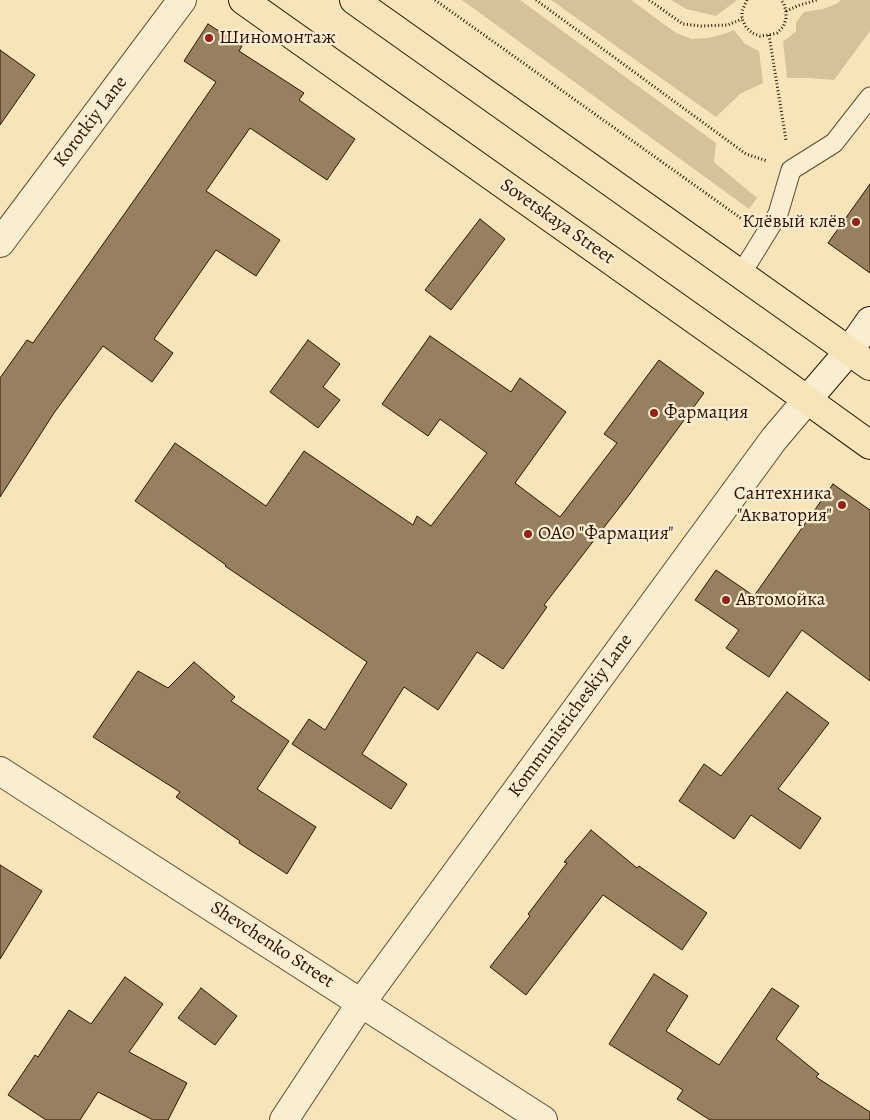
<!DOCTYPE html>
<html>
<head>
<meta charset="utf-8">
<style>
	body { margin:0 }
	canvas { display:block; background:#f7e5b9 }
</style>
</head>
<body>
<canvas width="870" height="1120"></canvas>
<script>
const ctx = document.querySelector('canvas').getContext('2d');
ctx.lineJoin = 'round';
function fill(path, color) { ctx.fillStyle = color; ctx.fill(path, 'evenodd'); }
const shape = rows => new Path2D(rows.map(r => 'M' + r).join(''));
function strokePath(path, color, width, dash) { ctx.strokeStyle = color; ctx.lineWidth = width; ctx.lineCap = dash ? 'butt' : 'round'; ctx.setLineDash(dash || []); ctx.stroke(path); }
function write(font, color, halo, rows, align = 'center') {
  ctx.font = font + ' Alegreya,serif'; ctx.lineWidth = 4.5; ctx.setLineDash([]); ctx.textBaseline = 'middle'; ctx.strokeStyle = halo; ctx.fillStyle = color; for (const [text, x, y, turn = 0] of rows) {
    ctx.save(); ctx.translate(x, y); ctx.rotate((+turn || 0) * Math.PI / 180); ctx.textAlign = isNaN(turn) ? turn : align; if (halo) ctx.strokeText(text, 0, 0); ctx.fillText(text, 0, 0); ctx.restore();
  }
}
const green = shape([
	[462,0,520,0,716,143,714,162,757,198,749,209],
	[551,0,631,0,676,33,692,39,708,38,724,34,734,30,745,44,759,51,763,83,740,94,716,117],
	[671,0,737,0,716,16,686,9],
	[841,0,870,0,870,31,834,80,810,78,787,78,783,41,788,38,796,31,796,22,804,12,823,9,836,4]
]);
const building = shape([
	[208,24,242,46,239,51,304,93,299,100,355,139,327,180,250,128,206,191,280,240,256,276,216,250,154,339,173,353,152,382,103,346,54,413,0,497,0,378,27,340,33,343,147,182,216,82,184,61,208,24],
	[0,50,35,75,0,125,0,50],
	[870,184,870,273,828,243,870,184],
	[480,219,505,239,451,310,425,290,480,219],
	[430,336,511,392,520,378,566,412,515,483,560,517,617,443,604,434,659,360,704,393,629,495,544,605,547,607,503,669,477,652,438,710,404,687,362,754,407,784,391,809,292,744,309,719,325,730,367,662,225,566,226,565,135,501,175,443,266,506,304,451,413,525,417,516,431,526,487,453,440,419,428,436,382,404,430,336],
	[308,340,340,364,323,387,340,400,318,428,270,392,308,340],
	[833,484,870,510,870,681,802,630,769,677,726,648,739,630,695,600,716,570,754,596,833,484],
	[194,662,235,697,231,701,289,741,257,789,316,827,287,874,239,843,240,841,176,797,180,792,93,737,138,671,168,688,194,662],
	[787,692,829,723,778,789,821,818,800,849,751,815,734,839,679,801,704,764,721,776,787,692],
	[591,830,637,868,639,866,707,913,682,950,603,895,526,995,490,967,530,916,528,914,567,863,564,862,591,830],
	[0,865,42,891,0,959,0,865],
	[654,974,688,996,666,1031,719,1065,772,988,799,1006,776,1039,819,1074,816,1077,870,1112,870,1120,710,1120,677,1099,683,1090,609,1044,654,974],
	[125,977,163,1004,129,1052,187,1083,168,1120,153,1120,98,1092,80,1120,46,1120,8,1095,35,1055,38,1057,69,1010,91,1024,125,977],
	[201,988,237,1016,215,1045,178,1018,201,988]
]);
const path = shape([
	[435,0,742,219],
	[536,0,746,154,767,161],
	[649,0,683,24,701,26,728,25,742,19],
	[747,0,742,11,742,19,746,27,752,33,760,36,769,35,777,33,783,27,786,19,786,11,784,4,781,0],
	[786,11,800,5,817,0],
	[769,35,786,140]
]);
const lane = shape([
	[741,274,778,214,791,170,834,143,870,97]
]);
const street = shape([
	[0,243,182,0],
	[0,771,543,1120],
	[284,1120,361,1003,774,439,807,400]
]);
const secondary = shape([
	[807,400,849,351,870,321]
]);
const primary = shape([
	[243,0,756,363,870,445],
	[354,0,870,366]
]);
const markers = [
	[209,38,5,"#8f2418"],
	[856,222,5,"#8f2418"],
	[654,413,5,"#8f2418"],
	[842,505,5,"#8f2418"],
	[528,534,5,"#8f2418"],
	[726,600,5,"#8f2418"]
];
const poiNames = [
	["Шиномонтаж",219,38],
	["Клёвый клёв",846,222,"right"],
	["Фармация",664,413],
	["Сантехника",832,494,"right"],
	["\"Акватория\"",832,516,"right"],
	["ОАО \"Фармация\"",538,534],
	["Автомойка",736,600]
];
const streetNames = [
	["Korotkiy Lane",91,122,-53],
	["Sovetskaya Street",557,222,35],
	["Kommunisticheskiy Lane",571,716,-54],
	["Shevchenko Street",272,945,33]
];
fill(green, '#d5c19a');
fill(building, '#978060');
strokePath(building, '#2f1300', 1);
strokePath(lane, '#61482e', 21);
strokePath(street, '#61482e', 30);
strokePath(secondary, '#2f1300', 30);
strokePath(primary, '#2f1300', 30);
strokePath(path, '#2f1300', 3, [1, 2.5]);
strokePath(lane, '#faeed2', 19);
strokePath(street, '#faeed2', 28);
strokePath(secondary, '#faeed2', 28);
strokePath(primary, '#f7e5b9', 28);
for (const [x, y, r, color] of markers) { const dot = new Path2D(); dot.arc(x, y, r, 0, 2 * Math.PI); ctx.fillStyle = color; ctx.fill(dot); strokePath(dot, '#faeed2', 2); }
write('19px', '#2f1300', '#faeed2', poiNames, 'left');
write('19px', '#2f1300', '#faeed2', streetNames);
</script>
</body>
</html>
